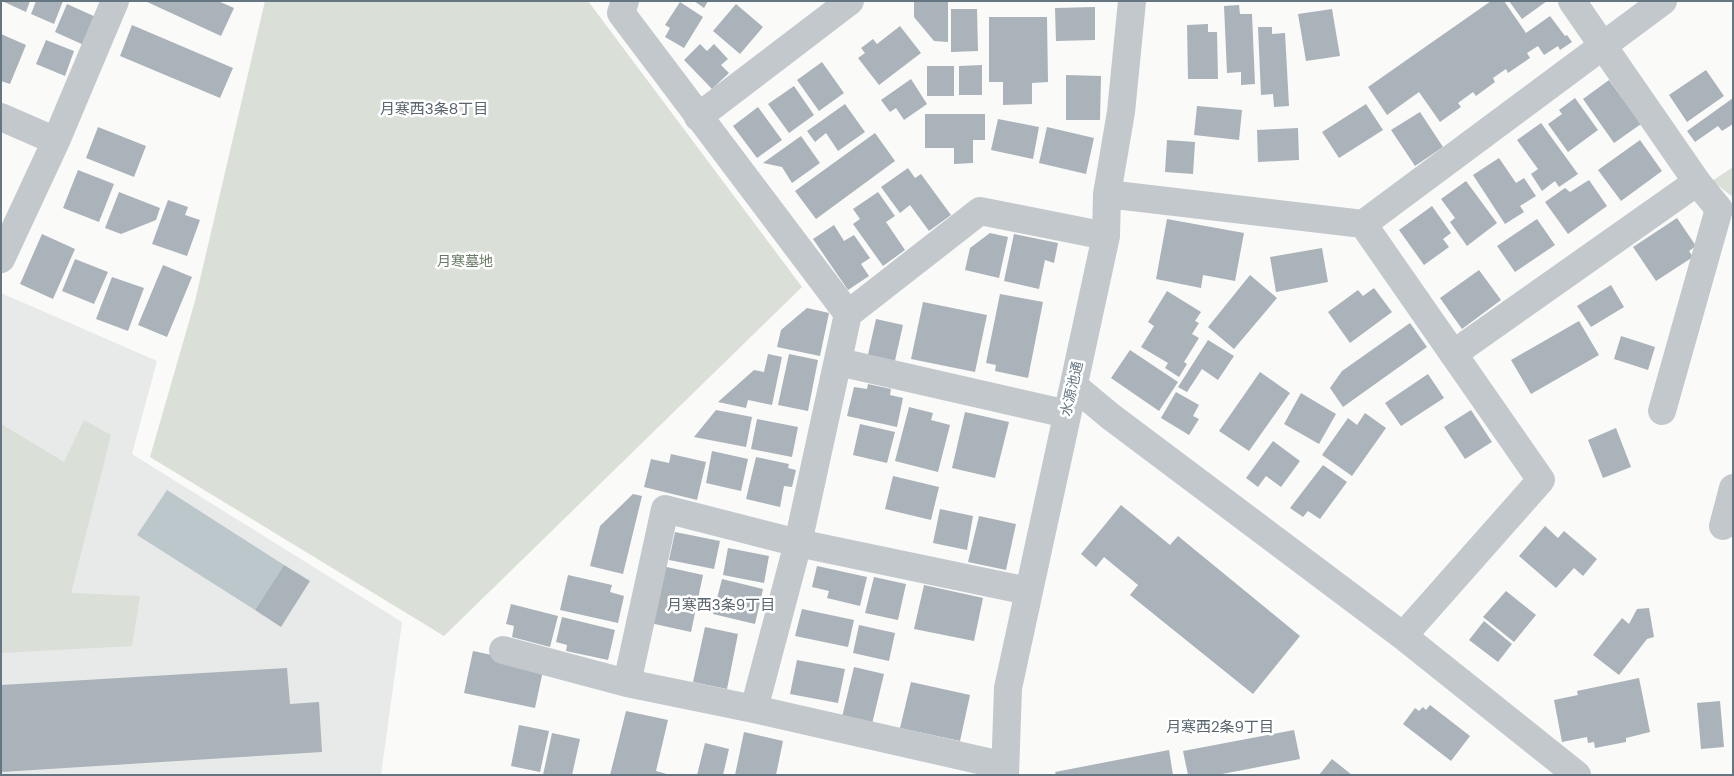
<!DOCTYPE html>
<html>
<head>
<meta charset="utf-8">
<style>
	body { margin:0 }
	#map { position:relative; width:1734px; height:776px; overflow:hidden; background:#fafaf8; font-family:Poppins,sans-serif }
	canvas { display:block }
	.frame { position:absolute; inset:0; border:2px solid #657683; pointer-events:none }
</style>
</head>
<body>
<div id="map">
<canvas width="1734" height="776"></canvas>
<div class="frame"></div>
</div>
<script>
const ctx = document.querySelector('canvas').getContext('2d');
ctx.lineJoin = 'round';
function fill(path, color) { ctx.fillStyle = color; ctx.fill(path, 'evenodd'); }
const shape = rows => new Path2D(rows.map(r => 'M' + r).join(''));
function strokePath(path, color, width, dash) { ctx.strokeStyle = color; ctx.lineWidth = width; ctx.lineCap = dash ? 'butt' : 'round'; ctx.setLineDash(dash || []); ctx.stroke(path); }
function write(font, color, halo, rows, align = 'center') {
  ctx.font = font + ' Poppins,"Noto Sans JP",sans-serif'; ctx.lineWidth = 5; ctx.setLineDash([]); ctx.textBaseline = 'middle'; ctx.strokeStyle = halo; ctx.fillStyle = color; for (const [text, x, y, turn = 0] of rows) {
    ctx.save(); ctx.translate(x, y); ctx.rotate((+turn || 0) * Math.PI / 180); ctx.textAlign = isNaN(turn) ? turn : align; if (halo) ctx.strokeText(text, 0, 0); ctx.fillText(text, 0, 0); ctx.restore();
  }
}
const built = shape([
	[1,293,157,361,132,454,402,622,381,775,1,775]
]);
const green = shape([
	[265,1,588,1,802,287,444,636,150,457,195,301],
	[1733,167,1733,197,1712,181],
	[84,420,111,435,71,593,140,596,132,646,1,653,1,424,64,462]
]);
const water = shape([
	[167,490,284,565,255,610,137,535]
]);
const building = shape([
	[2,1,30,1,26,12],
	[36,1,63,1,54,24,31,14],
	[145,1,218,1,234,8,221,36],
	[694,1,708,1,704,8],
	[914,1,948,1,948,42,934,41,914,17],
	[1491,1,1504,1,1526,33,1550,16,1565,36,1567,35,1572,42,1560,50,1558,46,1544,55,1538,46,1527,53,1530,58,1508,73,1506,69,1493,78,1495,82,1476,96,1473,92,1458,103,1461,107,1440,122,1419,92,1387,115,1368,87],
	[1509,1,1547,1,1522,19],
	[680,2,703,17,684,48,665,37,670,28,665,25],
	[67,4,98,18,86,46,55,32],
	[736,4,763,27,740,54,713,31],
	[1239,5,1240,14,1252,14,1255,84,1241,85,1241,72,1227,73,1224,6],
	[1095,7,1095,40,1056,41,1055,8],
	[951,9,977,9,978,51,951,52],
	[1332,9,1340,56,1306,61,1298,14],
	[989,17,1047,17,1048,82,1032,83,1032,104,1003,105,1003,82,989,82],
	[1208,24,1208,32,1217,32,1218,79,1188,79,1187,25],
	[132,25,233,68,220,98,120,56],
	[900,26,921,53,879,85,858,58,865,53,861,48,873,39,877,44],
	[1258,27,1272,27,1272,34,1285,33,1289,106,1274,107,1273,94,1261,95],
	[1,34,26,45,10,84,1,81],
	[46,40,74,51,65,76,36,64],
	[700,44,707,51,714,44,728,59,721,65,729,73,712,89,684,60],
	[822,62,844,93,819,111,797,80],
	[982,65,982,95,959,95,959,66],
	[927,66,954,66,954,96,927,96],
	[1706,70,1724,96,1687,122,1669,95],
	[1066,75,1101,76,1100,120,1066,120],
	[911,79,927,104,904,120,896,108,890,112,881,100],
	[1609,80,1641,124,1614,143,1583,99],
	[794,86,814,115,789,133,768,104],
	[1575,98,1598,130,1568,152,1548,124,1562,114,1559,110],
	[1733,98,1733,124,1722,131,1718,126,1695,142,1687,131],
	[845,104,865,132,838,151,826,133,815,142,807,131],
	[1366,104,1383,130,1339,158,1322,132],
	[1197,106,1242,110,1239,140,1194,135],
	[758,107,782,140,757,158,733,126],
	[1420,112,1443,147,1415,166,1391,130],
	[925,114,985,114,985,140,973,140,973,163,954,164,954,148,925,148],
	[998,119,1039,127,1033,159,991,150],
	[1541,123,1578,174,1559,187,1555,181,1542,191,1531,174,1538,169,1517,140],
	[98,127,146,146,134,177,86,158],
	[1047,127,1094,138,1086,174,1039,163],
	[1298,128,1299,160,1258,162,1257,130],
	[875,133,895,161,816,219,795,191],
	[801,136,820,163,792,183,782,167,763,163],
	[1167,140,1195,142,1193,174,1165,172],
	[1640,140,1662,171,1621,201,1598,170],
	[1499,158,1516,183,1524,178,1536,196,1520,206,1524,212,1505,224,1473,175],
	[908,168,915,178,921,174,951,215,929,231,910,205,900,213,881,187],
	[78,170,114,184,99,222,63,208],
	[1589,180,1607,206,1568,234,1545,202,1565,188,1570,192],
	[1466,181,1497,223,1467,246,1450,222,1455,218,1441,199],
	[119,192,160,208,156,220,121,234,105,228],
	[878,192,895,216,886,222,905,250,883,266,853,224,860,219,853,209],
	[168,200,188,207,185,215,200,220,187,256,152,244],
	[1432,206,1451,233,1443,239,1449,247,1424,265,1399,230],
	[1677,218,1696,246,1689,251,1693,257,1656,281,1633,247],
	[1167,219,1244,233,1235,281,1203,275,1201,288,1156,279],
	[1537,219,1555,245,1515,272,1497,246],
	[834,225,844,241,854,235,870,258,861,264,869,276,848,290,813,239],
	[990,233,1008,237,999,278,965,270,970,248],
	[42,234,75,249,53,299,20,284],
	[1014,234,1058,243,1054,263,1045,260,1039,289,1004,281],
	[1322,248,1328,282,1276,292,1270,257],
	[75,259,108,272,94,304,62,291],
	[163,265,192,277,167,337,138,325],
	[1479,270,1501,300,1462,329,1440,298],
	[1250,275,1277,298,1234,349,1208,327],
	[112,277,144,288,128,331,96,319],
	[1611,285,1624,307,1591,327,1577,306],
	[1374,288,1392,312,1350,343,1328,312,1358,290,1363,296],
	[1167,291,1201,312,1195,321,1199,323,1192,334,1199,338,1184,362,1187,364,1179,377,1165,368,1168,363,1141,347,1154,326,1148,322],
	[1000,294,1043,302,1028,378,995,371,996,365,986,363],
	[923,302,987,315,975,372,911,359],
	[807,308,829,313,820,356,777,347,781,330],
	[876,319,903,325,894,365,867,359],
	[1579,321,1599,355,1531,394,1511,360],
	[1410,323,1427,347,1343,407,1330,388,1342,371],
	[1621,336,1655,347,1648,370,1614,359],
	[1208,340,1234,356,1218,380,1202,369,1187,392,1178,387],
	[1130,350,1178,382,1159,411,1111,378],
	[768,354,782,357,772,405,748,400,746,408,718,402,754,370,764,372],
	[789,354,818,360,808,411,778,405],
	[1260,372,1290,393,1249,451,1219,431],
	[1428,374,1444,398,1401,426,1385,403],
	[868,384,891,389,890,395,903,398,897,427,847,416,854,387,867,389],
	[1176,392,1199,405,1193,416,1199,419,1189,435,1161,418],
	[1301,393,1336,414,1319,444,1284,424],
	[909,407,933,413,931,420,950,425,938,472,895,461],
	[716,410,752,417,746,447,694,437],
	[1471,410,1492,442,1465,459,1444,427],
	[965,412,1009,422,995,478,952,468],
	[1365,413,1386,428,1352,476,1322,455,1348,418,1357,425],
	[757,419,798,427,792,457,751,449],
	[860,424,895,432,887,463,853,455],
	[1616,428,1631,467,1603,478,1588,440],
	[1273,441,1300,461,1281,487,1266,476,1258,487,1246,478],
	[712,451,748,459,741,491,706,483],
	[671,454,706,462,697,500,644,487,651,459,669,463],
	[756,457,789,464,788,468,796,470,792,487,784,486,780,507,746,499],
	[1323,465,1347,482,1320,519,1308,511,1303,517,1290,508],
	[893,476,939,487,931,520,885,509],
	[633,494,642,496,623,574,590,566,600,526],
	[1121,505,1170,545,1178,536,1300,636,1253,694,1130,595,1138,585,1104,557,1096,567,1081,554],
	[940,509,973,516,967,550,933,543],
	[979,516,1016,524,1006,570,968,562],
	[1545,526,1558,538,1564,531,1597,559,1583,576,1574,568,1556,588,1519,556],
	[675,532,720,541,714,569,669,560],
	[728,548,769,556,764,583,723,575],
	[284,565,310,581,281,627,255,610],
	[662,566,703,575,691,632,650,623],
	[817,566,867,577,860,606,827,598,829,591,812,587],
	[568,575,612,585,610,592,624,596,618,623,560,610],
	[874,577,906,584,898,620,865,613],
	[722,579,763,589,755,624,713,614],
	[924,585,983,598,974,641,914,629],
	[1506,591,1536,615,1514,642,1483,617],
	[511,604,558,616,550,647,512,637,514,626,506,624],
	[1649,608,1654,637,1647,639,1619,675,1593,655,1622,618,1629,624,1637,609],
	[802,609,854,620,848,647,795,636],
	[562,617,615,630,608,660,566,651,567,645,556,642],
	[1484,621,1512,644,1498,662,1469,640],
	[859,625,895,633,889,661,853,653],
	[705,627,738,634,727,689,693,682],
	[473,651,544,666,535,708,464,693],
	[797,660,845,669,838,703,790,694],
	[854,667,884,674,872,724,842,717],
	[287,668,290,704,319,702,322,752,1,772,1,685],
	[1639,678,1650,732,1626,738,1626,742,1595,748,1594,742,1588,743,1587,737,1562,742,1554,700,1578,695,1577,691],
	[911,682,970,695,960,741,900,728],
	[1720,701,1724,747,1701,749,1697,703],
	[1430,705,1470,736,1451,761,1403,724,1415,708,1419,711,1423,707,1426,710],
	[626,711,668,720,656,771,670,775,610,775],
	[519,725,549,731,540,772,511,766],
	[1294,730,1300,759,1217,775,1188,775,1183,751],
	[744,732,783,741,776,775,735,775],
	[552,733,580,739,572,775,543,775],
	[705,743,729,749,723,775,697,775],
	[1169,750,1173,775,1056,775,1055,772],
	[1332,759,1352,775,1319,775]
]);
const minor = shape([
	[625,1,621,13,848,314,798,543,754,709],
	[1,117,56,141],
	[698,117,850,1],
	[1107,194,1363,224,1663,1],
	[1363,224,1541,480,1403,636],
	[1,259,56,141,115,1],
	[848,314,980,211,1106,236],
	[1453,354,1697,182,1572,1],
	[839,362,1067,414],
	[1074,386,1110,416,1403,636,1577,775],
	[1662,411,1719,209,1697,182],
	[1723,526,1733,488],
	[503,650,627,683,754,709,1005,766],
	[627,683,665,509,798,543,1028,591],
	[1005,775,1008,688,1106,236,1107,194,1121,112,1132,1]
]);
const parkNames = [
	["月寒墓地",465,262]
];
const streetNames = [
	["水源池通",1073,389,-77]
];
const neighbourhoodNames = [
	["月寒西3条8丁目",434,110],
	["月寒西3条9丁目",721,606],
	["月寒西2条9丁目",1220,728]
];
fill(built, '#e8e9e9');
fill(green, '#dadfd7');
fill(water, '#bbc7cb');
fill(building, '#aab3b9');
strokePath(minor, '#c3c8cc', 28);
write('14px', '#687a64', '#fff', parkNames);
write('14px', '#657683', '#fff', streetNames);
write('15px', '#57646e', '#fff', neighbourhoodNames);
</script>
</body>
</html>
